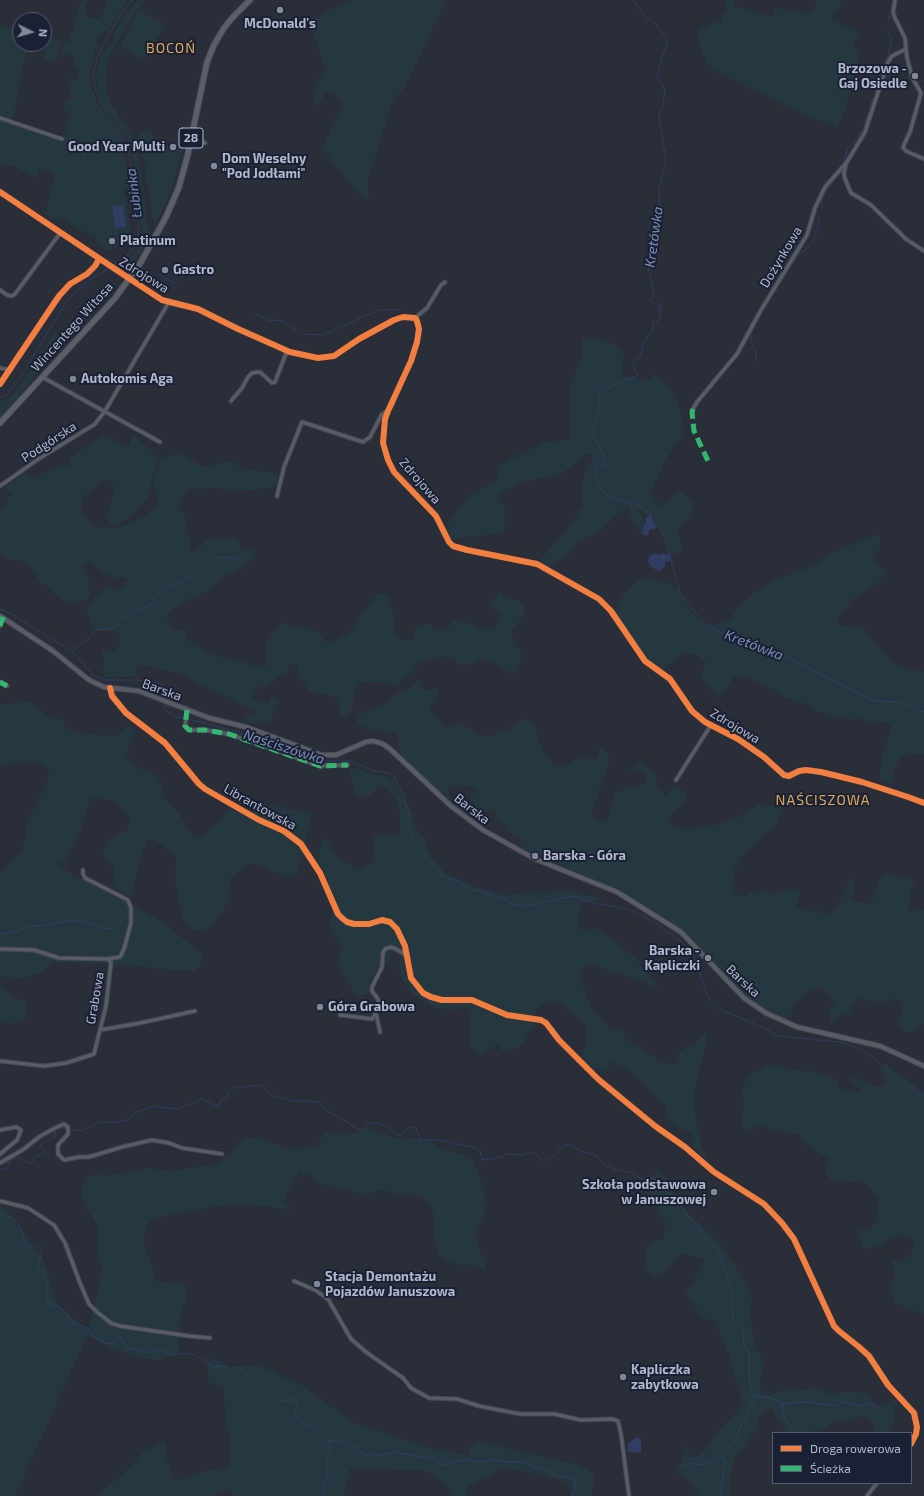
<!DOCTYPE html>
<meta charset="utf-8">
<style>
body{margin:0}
#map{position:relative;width:924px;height:1496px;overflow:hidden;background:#292e39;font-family:"Exo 2",sans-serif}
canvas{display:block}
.legend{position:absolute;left:772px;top:1432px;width:140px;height:52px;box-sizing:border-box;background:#1b2135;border:1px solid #575d71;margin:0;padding:5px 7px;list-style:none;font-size:12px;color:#b2b8cb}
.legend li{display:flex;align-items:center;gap:8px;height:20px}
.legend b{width:20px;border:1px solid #575d71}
.north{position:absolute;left:12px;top:12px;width:40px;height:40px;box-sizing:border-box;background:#1b2135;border:1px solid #575d71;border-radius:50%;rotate:95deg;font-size:11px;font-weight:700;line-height:16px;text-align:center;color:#b2b8cb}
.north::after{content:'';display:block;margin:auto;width:14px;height:18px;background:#828898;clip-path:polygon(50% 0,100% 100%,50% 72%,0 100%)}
</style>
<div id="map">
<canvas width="924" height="1496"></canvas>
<ul class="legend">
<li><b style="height:5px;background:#f27e40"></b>Droga rowerowa</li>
<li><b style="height:5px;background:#33b770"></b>Ścieżka</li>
</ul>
<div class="north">N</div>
</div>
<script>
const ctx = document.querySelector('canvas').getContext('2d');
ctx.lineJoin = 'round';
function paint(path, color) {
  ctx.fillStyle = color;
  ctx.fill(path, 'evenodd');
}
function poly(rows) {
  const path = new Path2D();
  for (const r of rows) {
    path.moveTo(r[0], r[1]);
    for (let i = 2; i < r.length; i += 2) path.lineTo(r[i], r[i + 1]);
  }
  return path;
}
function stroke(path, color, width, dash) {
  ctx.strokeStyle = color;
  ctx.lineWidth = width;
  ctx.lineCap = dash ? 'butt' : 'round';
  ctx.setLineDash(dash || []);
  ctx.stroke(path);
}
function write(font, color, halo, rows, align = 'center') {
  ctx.font = font + ' "Exo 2",sans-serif';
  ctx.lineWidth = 4;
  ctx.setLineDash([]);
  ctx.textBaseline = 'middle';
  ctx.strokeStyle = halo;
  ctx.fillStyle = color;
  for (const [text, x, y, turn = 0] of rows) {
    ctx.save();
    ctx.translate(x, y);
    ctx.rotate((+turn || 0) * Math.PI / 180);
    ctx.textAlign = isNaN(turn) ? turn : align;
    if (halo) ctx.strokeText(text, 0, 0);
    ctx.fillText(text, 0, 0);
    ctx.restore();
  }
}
paint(poly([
 [81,0,88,0,85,10,87,11,86,16,99,19,103,15,107,0,128,0,107,32,103,30,96,42,100,44,95,51,91,69,90,83,98,104,122,137,131,191,124,189,130,228,127,240,123,245,108,251,96,244,96,237,78,229,61,217,58,221,44,213,48,204,50,191,55,175,40,168,35,179,16,167,0,163,0,120,62,141,70,114,65,113,64,102,71,99,71,92,67,79,77,80,79,68,73,67,75,56,61,53,64,42,69,42],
 [138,0,145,0,127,24,107,60,105,70,105,82,107,93,111,104,130,133,135,144,139,161,149,232,150,235,134,265,125,272,120,267,120,265,123,261,129,256,129,258,132,256,138,247,142,235,139,199,143,198,142,190,138,190,132,152,128,139,106,110,101,100,99,95,96,79,99,61,105,48,107,46,110,47,115,38,112,36,124,17],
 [350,0,446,0,404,89,393,99,367,183,369,201,362,197,344,177,322,148,343,103,333,93,326,92,318,107,314,104,312,94,325,67,310,23,331,9],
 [727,0,734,0,733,5,772,17,774,10,781,8,809,13,813,10,818,0,840,0,841,4,831,20,859,32,852,47,860,52,845,110,837,127,805,115,757,92,714,70,707,63,701,50,699,41,698,36,699,27,707,29,715,19,719,22,722,21,722,14,728,9,726,4],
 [139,10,165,25,144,60,120,46],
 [0,25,20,31,20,44,27,44,13,120,0,116],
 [47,37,61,41,56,62,43,60],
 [143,131,150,131,156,145,182,148,184,141,185,141,171,192,156,223,152,216,144,159,138,136],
 [55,332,69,339,30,381,14,403,0,416,0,402,7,399,17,390,36,362],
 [582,338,604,340,616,345,624,351,622,372,624,376,646,381,656,375,671,389,677,400,684,423,683,433,665,461,651,493,658,504,662,507,673,495,681,490,688,499,692,503,692,510,688,518,678,530,682,548,680,553,671,553,655,518,636,508,646,522,641,533,635,524,628,519,630,506,622,510,597,533,578,541,569,554,550,567,538,562,560,538,584,506,580,496,584,476,594,455,587,454,561,474,522,482,508,489,497,496,505,509,504,533,451,539,446,530,452,516,471,495,497,481,499,466,545,442,571,440,570,399,571,384,581,360,583,347],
 [103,435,128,446,134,435,151,450,155,456,157,464,151,481,152,492,137,511,117,525,110,525,107,520,114,488,111,480,104,479,82,498,81,509,86,518,95,527,118,528,130,522,139,519,148,514,156,507,158,498,154,483,159,466,160,459,168,456,179,453,204,467,232,461,241,468,278,474,277,484,271,487,254,490,230,490,215,488,193,489,187,491,181,501,178,509,184,513,185,521,189,536,189,547,192,553,202,546,204,541,215,537,225,540,236,538,240,544,239,549,246,548,254,550,257,555,237,572,225,576,206,592,189,599,169,611,166,617,170,623,170,628,184,630,190,642,198,645,207,653,264,668,267,663,265,646,268,640,282,622,288,626,308,628,317,632,322,636,325,642,337,640,347,634,354,626,377,594,385,593,389,597,388,605,394,614,394,635,404,641,411,640,418,626,430,623,434,630,442,630,449,627,453,621,472,624,477,628,493,629,499,622,502,616,489,602,497,596,498,592,502,593,504,596,509,599,520,601,524,607,524,615,513,629,511,634,522,656,515,672,510,673,496,664,481,659,471,665,459,665,456,660,447,656,433,659,418,663,415,667,417,668,396,685,382,682,363,682,357,687,353,693,354,702,349,714,346,717,341,715,338,701,333,697,324,693,319,694,311,692,307,688,299,675,298,667,289,663,286,673,277,677,267,687,258,687,251,698,269,703,271,697,280,700,271,718,272,723,266,724,249,723,243,721,246,717,257,714,257,711,238,703,230,698,197,684,183,674,141,665,136,668,137,676,108,678,103,677,104,660,101,650,114,651,119,645,121,640,120,633,115,631,101,630,92,628,86,608,98,595,107,587,110,587,116,591,121,591,128,578,110,577,92,563,88,562,84,564,82,568,89,581,88,589,91,594,88,598,78,603,73,599,69,602,63,601,47,586,41,583,26,562,5,558,0,552,0,511,12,494,4,487,27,472,32,478,63,464,70,466,70,458],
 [874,535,880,536,880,547,873,561,886,571,877,584,853,599,839,616,839,626,863,627,884,654,899,666,910,670,924,672,924,754,902,756,894,770,891,785,879,779,883,753,890,734,891,725,884,722,876,724,865,721,862,716,853,720,829,715,817,711,809,705,783,697,772,688,747,678,735,676,719,699,700,676,706,661,693,654,683,653,659,672,636,647,615,610,625,592,639,580,645,579,659,580,678,588,691,613,704,623,714,625,728,622,737,609,753,594,771,581,815,565,829,554],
 [419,679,421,686,427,691,438,688,439,693,430,709,435,717,447,727,459,723,465,725,478,734,486,736,487,739,499,731,507,730,512,727,524,718,538,728,536,731,539,741,547,757,552,763,560,766,568,766,572,760,576,759,595,759,598,754,599,749,602,748,611,759,604,773,606,775,597,794,599,796,591,812,595,818,604,822,608,817,615,794,620,792,623,788,641,786,647,780,645,774,640,771,629,771,640,763,644,764,658,777,653,785,658,787,665,797,672,789,678,787,687,796,685,801,668,817,670,824,673,827,677,826,685,830,716,825,739,817,759,805,780,805,782,811,775,826,753,845,739,859,739,864,733,870,735,878,732,885,734,891,740,896,745,896,749,893,763,892,773,894,788,889,794,889,796,891,800,891,800,894,795,907,809,912,817,910,821,912,821,915,824,912,829,914,836,909,852,876,854,880,854,884,852,901,868,904,872,901,881,875,884,872,890,873,896,876,901,877,903,876,912,880,914,884,910,895,908,908,910,913,914,911,924,909,924,1023,920,1025,914,1032,905,1032,900,1028,899,1020,902,1012,901,1002,895,998,879,1005,877,1001,867,1001,862,997,850,1009,853,1013,852,1016,846,1013,838,1015,836,1021,831,1023,828,1010,835,1003,829,996,828,992,825,993,823,988,810,990,797,1001,794,1004,793,1009,787,1021,775,1015,748,998,687,933,656,913,616,889,521,848,521,839,507,831,508,828,498,821,497,816,493,811,487,812,476,809,471,798,476,789,469,785,460,787,453,785,447,786,449,794,453,800,447,797,420,775,399,752,398,735,394,732,387,734,381,731,369,731,356,722,359,715,366,711,385,704,398,693,412,687],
 [30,702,44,713,53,718,63,720,65,727,76,732,116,737,127,725,135,732,126,755,137,767,156,775,161,782,163,794,166,801,178,812,192,835,199,839,221,820,229,808,238,812,257,812,265,818,270,803,276,806,312,813,297,875,282,876,260,865,249,863,230,878,228,902,216,921,210,927,203,930,193,930,186,925,182,917,175,880,176,856,172,852,154,840,147,839,136,874,131,897,114,887,112,883,114,869,103,855,108,842,116,836,128,830,130,820,117,803,106,799,91,798,81,829,64,863,56,862,73,875,109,890,165,924,202,954,201,963,195,971,172,970,127,965,53,962,41,973,21,978,1,977,0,978,0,873,23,849,27,823,45,787,49,773,48,768,38,763,13,763,0,765,0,704],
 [350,767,387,777,395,782,410,809,417,831,427,841,428,851,432,858,447,875,467,884,506,896,526,892,544,893,571,890,587,896,595,896,600,899,597,901,581,902,578,927,584,931,590,928,599,929,617,942,628,953,634,956,646,972,658,985,653,987,628,976,611,973,594,964,588,964,581,970,579,975,584,990,592,1009,606,1025,612,1029,621,1029,627,1040,644,1049,659,1061,668,1064,676,1063,679,1052,685,1048,694,1045,706,1032,707,1038,695,1089,695,1116,700,1135,700,1145,706,1154,706,1159,692,1147,693,1135,669,1122,665,1106,648,1088,634,1074,611,1061,606,1071,593,1068,582,1056,587,1036,586,1026,573,1013,563,1005,552,1001,543,1005,534,1011,534,1027,528,1034,525,1042,512,1051,502,1051,498,1044,480,1055,469,1045,471,1017,466,1007,456,1009,441,1009,429,1005,410,992,399,973,400,956,393,952,390,959,374,973,369,982,369,992,359,997,353,991,339,966,341,946,330,928,332,911,331,889,318,861,321,845,323,838,328,842,337,857,343,862,348,863,355,869,362,869,373,861,375,842,373,836,400,835,400,814,396,801,388,789,384,787,378,788,368,796,358,798,352,780],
 [238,791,239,795,267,804,265,810,243,804,235,800],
 [0,987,13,997,27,1001,26,1019,12,1024,0,1022],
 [886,1063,894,1071,924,1092,924,1314,912,1310,894,1302,890,1285,895,1276,894,1267,890,1260,902,1261,911,1253,914,1245,911,1239,902,1235,891,1238,880,1245,867,1249,861,1247,861,1240,856,1231,870,1228,878,1220,877,1212,879,1200,867,1184,859,1181,843,1183,831,1180,827,1175,826,1166,830,1160,802,1141,800,1134,780,1132,758,1125,753,1131,745,1132,741,1121,744,1105,742,1092,746,1080,752,1071,754,1073,757,1072,758,1070,767,1064,811,1073,813,1071,834,1078,838,1083,839,1088,856,1092,862,1092,850,1080,853,1077,877,1087,882,1086,887,1082,880,1069],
 [368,1128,383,1134,404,1140,411,1137,428,1140,442,1149,467,1156,473,1160,483,1185,485,1202,484,1216,475,1230,479,1247,484,1259,486,1270,470,1265,457,1265,439,1256,435,1241,435,1223,432,1208,422,1196,402,1195,381,1190,365,1195,316,1183,310,1174,299,1172,294,1182,287,1190,284,1203,293,1210,254,1205,225,1205,171,1214,150,1221,143,1237,146,1251,157,1282,184,1283,187,1298,180,1314,179,1354,158,1360,133,1356,112,1348,87,1336,15,1496,0,1496,0,1202,44,1261,57,1305,88,1330,99,1291,101,1267,98,1255,97,1225,82,1200,83,1186,86,1177,95,1175,108,1175,148,1168,173,1171,216,1164,231,1153,244,1138,258,1138,290,1149,317,1147,324,1133,354,1133],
 [658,1170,667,1180,676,1199,696,1222,709,1233,723,1248,737,1269,746,1286,752,1300,750,1314,754,1343,756,1350,764,1360,763,1371,759,1382,763,1395,767,1395,782,1391,787,1388,793,1390,802,1390,813,1387,830,1394,848,1392,866,1393,873,1402,879,1405,887,1404,893,1400,897,1401,894,1413,895,1419,885,1433,876,1433,873,1422,868,1418,863,1416,845,1422,839,1421,833,1419,827,1428,812,1431,810,1433,785,1433,782,1424,771,1408,763,1413,759,1417,758,1428,733,1459,729,1496,699,1496,691,1482,677,1473,676,1468,680,1463,688,1442,688,1455,696,1458,704,1452,718,1432,735,1415,741,1404,739,1384,735,1378,729,1356,716,1321,702,1318,697,1309,685,1293,691,1286,705,1260,683,1253,673,1261,669,1269,661,1274,655,1276,644,1269,646,1247,658,1240,664,1240,665,1220,662,1219,649,1190,652,1177],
 [209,1357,230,1367,258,1365,303,1386,353,1423,429,1448,470,1455,468,1448,477,1441,534,1455,580,1465,594,1475,592,1496,570,1496,571,1489,571,1483,528,1472,502,1468,490,1476,478,1480,466,1488,468,1496,453,1496,450,1489,429,1471,350,1468,344,1496,232,1496,230,1489,211,1496,98,1496,133,1464,143,1452,164,1441,167,1452,167,1460,174,1482,210,1470,227,1469,230,1455,229,1434,225,1417,224,1387,208,1382]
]), '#253840');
paint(poly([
 [123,205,126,227,115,228,112,206],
 [652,515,652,520,657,528,653,530,651,528,647,536,641,533,646,522,646,518],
 [653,553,659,555,664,553,666,555,671,553,670,560,667,562,665,561,665,566,661,570,658,571,650,566,648,561,650,555,653,555],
 [636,1437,641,1439,641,1453,629,1452,627,1450,628,1444]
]), '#313d63');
stroke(poly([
 [633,0,646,18,654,22,661,31,668,43,662,57,657,77,665,89,663,106,659,114,666,161,659,188,660,213,648,268,654,293,651,301,661,306,659,320,653,322,653,330,643,343,640,357,633,362,634,369,639,375,599,391,599,410,595,421,590,425,595,429,593,436,605,457,604,465,597,464,595,471,599,486,606,495,641,506,652,518,662,532,669,552,680,593,704,623,729,637,779,653,874,701,899,702,924,712],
 [889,21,890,14],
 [887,60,891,44,892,39,888,31],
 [877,87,882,77],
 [839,168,843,165,848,147,851,146,863,129,873,98],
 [823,208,821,202,826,191,840,172],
 [127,257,134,264],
 [114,265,131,253,135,246,139,231,138,218,130,158,123,135,108,116,101,103,96,92,93,75,98,55,119,17,132,0],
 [158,274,176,284],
 [778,286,797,257,813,242,818,228,819,216],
 [256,314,270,321,279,320,283,322,300,333],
 [303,334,323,335,379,310,402,310],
 [756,360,756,353,751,340,751,334,762,312,776,289],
 [0,398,6,396,19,380,68,299,90,280,109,268],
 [0,609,15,616,74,653,94,676,106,680,138,680,157,683,162,685,166,690,166,699],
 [72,651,87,640,96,630,113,629,122,618,142,608,148,607,151,604,162,588,195,576,215,559,224,557,236,559],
 [165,703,165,709,168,712,176,717,184,718],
 [188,719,238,732,321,761,351,761,373,771,385,772,393,775,403,793,406,804,409,814,410,833,413,841,440,873,447,878,458,881,472,890,477,890,483,893,505,899,512,904,523,906,574,896,594,903,628,909,655,922,680,941,693,953,708,997,719,1009,757,1025,779,1036,840,1042,855,1047,863,1050,907,1086,924,1096],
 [0,934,16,932,28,926,49,925,73,920,91,923,105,929,112,928],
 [69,1131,83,1130,100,1122,118,1122,128,1120,133,1116,134,1112,138,1112,152,1106,176,1109,193,1103,198,1103,201,1098,203,1098,210,1103,218,1106,221,1100,228,1097,228,1091,235,1087,245,1087,261,1085,273,1096,294,1101,311,1101,320,1103,326,1110,349,1123,353,1127,361,1130,363,1130,366,1125,369,1123,378,1123,389,1127,396,1135,402,1136,409,1127,416,1128,420,1139,445,1141,476,1148,480,1151,482,1159,485,1160,502,1157,505,1154,523,1155,529,1152,536,1154,543,1161,553,1157,563,1146,572,1145,581,1151,597,1156,603,1164,618,1170,633,1173,641,1179,651,1178,656,1180,663,1189,678,1202,688,1216,696,1222,703,1235,719,1250,732,1292,733,1319,741,1327,744,1334,743,1343,750,1356,749,1365,750,1384,755,1398,734,1441,728,1447,723,1456,726,1462,724,1468,720,1496],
 [0,1169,7,1170,10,1161,14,1158,19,1158,29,1163,32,1162,34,1161,33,1158,45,1152,41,1146,42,1143,54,1138,56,1136,55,1132,56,1129,61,1127,65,1127,66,1129],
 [0,1213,4,1216,12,1217,19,1225,23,1235,24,1243,28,1246,37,1246,42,1249,42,1252,38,1266,48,1285,46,1296,48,1301,52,1305,60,1307,65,1312,72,1322,88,1328,94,1337,104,1343,110,1344,113,1343,116,1338,120,1336,126,1348,141,1350,146,1353,159,1349,172,1355,186,1353,196,1355],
 [199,1357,214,1367,224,1366,232,1371,235,1368,238,1367,280,1401,286,1400,296,1400,297,1407,295,1412,298,1421,319,1428,329,1440,331,1448,326,1463,329,1472,324,1485,323,1496],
 [755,1396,771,1398,782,1403,808,1402,835,1406,844,1402,858,1406,869,1404,880,1408],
 [782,1404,785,1420,793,1429,794,1433],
 [329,1440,341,1442,348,1446,357,1446,361,1452,366,1455,383,1455,394,1452,397,1453,433,1458,442,1465,463,1460,482,1462,494,1460,505,1462,522,1462,538,1468,542,1468,556,1475,573,1479,575,1480,576,1489,571,1496],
 [681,1467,690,1463,702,1465,723,1456]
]), '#313d63', 1);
const minor = poly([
 [895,0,893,12,895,18,905,38,907,58,912,77,921,93,910,132,903,147,906,151,924,159],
 [0,118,62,139],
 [190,140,205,143],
 [846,164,844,173,845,179,851,193,871,205,906,239,924,251],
 [130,279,166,302,198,309,287,351,318,358,334,356,359,339,394,320,403,317,415,318,417,321,419,329,417,342,411,361,388,411,385,419,383,443,388,460,394,472,436,516,449,542,453,546,467,550,537,564,599,599,611,611,645,661,670,679,692,711,705,722,738,739,764,757,784,775,789,776,799,771,806,770,821,772,862,782,908,797,924,803],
 [0,290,7,295,12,296,15,294,61,232],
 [415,318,427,308,441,285,445,282],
 [0,368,10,370,27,344],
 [42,377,160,442],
 [231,401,242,388,248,377,252,373,260,372,272,383,275,382,287,351],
 [693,409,697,402,737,354,761,310,807,235,815,208,825,187,847,162,865,132,888,62,892,56,906,49],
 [0,486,37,460,95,424,105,411,169,302],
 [277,496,284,467,302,422,363,442,370,437,382,414,388,411],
 [0,626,3,617],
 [0,682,7,686],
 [110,688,112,696,126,713,165,743,199,784,205,789,259,820,284,831,301,844,320,873,338,914,342,918,347,922,354,924,369,924,382,920,390,922,397,929,405,946,411,978,423,993,431,997,442,1000,472,1000,507,1015,541,1020,546,1023,559,1040,598,1079,655,1126,685,1147,714,1172,764,1204,782,1223,794,1239,834,1326,839,1331,859,1347,869,1356,888,1385,914,1413,917,1427,916,1434,911,1444],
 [187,710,185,726,189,730,205,730,229,734,320,766,348,765],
 [676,780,711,725],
 [83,870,83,874,85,878,128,900,131,908,131,923,124,949,120,957,108,959],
 [0,949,34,950,59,958,108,959,111,963,106,1006,94,1054,66,1063,44,1066,0,1061],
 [376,1013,380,1032],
 [340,1015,372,1019,380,1006,378,999,372,991,372,987,382,967,383,953,385,949,391,947,396,949,406,955],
 [100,1030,140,1023,195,1011],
 [0,1130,16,1127,21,1130,17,1140,0,1154],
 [0,1163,24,1149,39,1137,55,1128,64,1124,68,1127,68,1134,58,1145,58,1154,64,1160,79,1157,89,1157,122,1147,152,1140,169,1143,182,1148,222,1154],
 [0,1201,28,1208,54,1225,65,1243,80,1283,89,1304,97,1312,111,1323,120,1326,189,1336,210,1338],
 [294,1281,315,1290,328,1299,351,1339,366,1352,403,1378,411,1388,429,1398,457,1399,479,1406,520,1414,554,1414,581,1420,612,1419,618,1421,621,1434,629,1496],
 [867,1496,877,1483]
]);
const tertiary = poly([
 [0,192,130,279],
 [0,616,53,651,89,680,104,687,139,691,209,718,246,727,322,755,336,755,366,742,373,741,383,744,390,749,451,806,483,830,535,859,617,892,681,932,744,998,766,1013,797,1027,880,1046,924,1066]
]);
const primary = poly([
 [0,423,116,297,141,262,166,217,179,187,188,154,207,62,214,45,224,28,232,18,250,0]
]);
stroke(minor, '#454952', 5);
stroke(tertiary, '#454952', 6);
stroke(primary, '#464b56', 7);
stroke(minor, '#595c67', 3);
stroke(tertiary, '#595c67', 4);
stroke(primary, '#5c5e69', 5);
stroke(poly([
 [693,409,692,412,694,431,709,463],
 [0,626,3,617],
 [0,682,7,686],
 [187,710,185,726,189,730,205,730,229,734,320,766,348,765]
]), '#33b770', 5, [10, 5]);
stroke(poly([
 [0,192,121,273,162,300,198,309,238,329,290,352,318,358,334,356,359,339,394,320,403,317,415,318,417,321,419,329,417,342,411,361,388,411,385,419,383,443,388,460,394,472,436,516,449,542,453,546,467,550,537,564,599,599,611,611,645,661,670,679,692,711,705,722,738,739,764,757,784,775,789,776,799,771,806,770,821,772,862,782,908,797,924,803],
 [0,384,59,296,70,284,87,274,95,266,99,259],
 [110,688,112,696,126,713,165,743,199,784,205,789,259,820,284,831,301,844,320,873,338,914,342,918,347,922,354,924,369,924,382,920,390,922,397,929,405,946,411,978,423,993,431,997,442,1000,472,1000,507,1015,541,1020,546,1023,559,1040,598,1079,655,1126,685,1147,714,1172,764,1204,782,1223,794,1239,834,1326,839,1331,859,1347,869,1356,888,1385,914,1413,917,1427,916,1434,911,1444]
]), '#f27e40', 6);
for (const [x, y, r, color] of [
 [280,10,4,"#828898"],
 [915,76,4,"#828898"],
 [173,147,4,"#828898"],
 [214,166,4,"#828898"],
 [112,241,4,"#828898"],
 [165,270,4,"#828898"],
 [73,379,4,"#828898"],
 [535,856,4,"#828898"],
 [708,958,4,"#828898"],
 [320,1007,4,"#828898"],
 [714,1192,4,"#828898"],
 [317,1284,4,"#828898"],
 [623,1377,4,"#828898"]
]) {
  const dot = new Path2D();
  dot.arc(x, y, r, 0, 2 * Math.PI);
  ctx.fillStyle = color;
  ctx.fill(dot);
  stroke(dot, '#1b2135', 1.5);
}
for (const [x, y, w] of [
 [191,138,24]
]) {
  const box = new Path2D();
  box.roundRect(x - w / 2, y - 10, w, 20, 3);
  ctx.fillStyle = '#1b2135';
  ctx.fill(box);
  stroke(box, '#b2b8cb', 1);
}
write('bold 12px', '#b2b8cb', null, [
 ["28",191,138]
]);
write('bold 13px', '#b2b8cb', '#1b2135', [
 ["McDonald's",280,24,"center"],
 ["Brzozowa -",907,69,"right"],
 ["Gaj Osiedle",907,84,"right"],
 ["Good Year Multi",165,147,"right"],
 ["Dom Weselny",222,159],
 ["\"Pod Jodłami\"",222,174],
 ["Platinum",120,241],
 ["Gastro",173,270],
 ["Autokomis Aga",81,379],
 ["Barska - Góra",543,856],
 ["Barska -",700,951,"right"],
 ["Kapliczki",700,966,"right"],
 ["Góra Grabowa",328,1007],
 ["Szkoła podstawowa",706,1185,"right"],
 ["w Januszowej",706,1200,"right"],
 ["Stacja Demontażu",325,1277],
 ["Pojazdów Januszowa",325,1292],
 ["Kapliczka",631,1370],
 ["zabytkowa",631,1385]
], 'left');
write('13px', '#b2b8cb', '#1b2135', [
 ["Dożynkowa",781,257,-59],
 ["Zdrojowa",144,275,32],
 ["Wincentego Witosa",72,327,-48],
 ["Podgórska",49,442,-33],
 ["Zdrojowa",420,481,49],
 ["Barska",162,690,20],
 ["Zdrojowa",735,726,31],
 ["Librantowska",260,807,29],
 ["Barska",472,809,38],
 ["Barska",743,981,43],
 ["Grabowa",95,998,-80]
]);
ctx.letterSpacing = '1px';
write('14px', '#dfa858', '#1b2135', [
 ["BOCOŃ",171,48],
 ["NAŚCISZOWA",823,800]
]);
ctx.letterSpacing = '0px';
write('italic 14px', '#7e8eb9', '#1b2135', [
 ["Łubinka",134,193,-97],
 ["Kretówka",654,237,-82],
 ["Kretówka",754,645,21],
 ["Naściszówka",284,747,18]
]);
</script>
